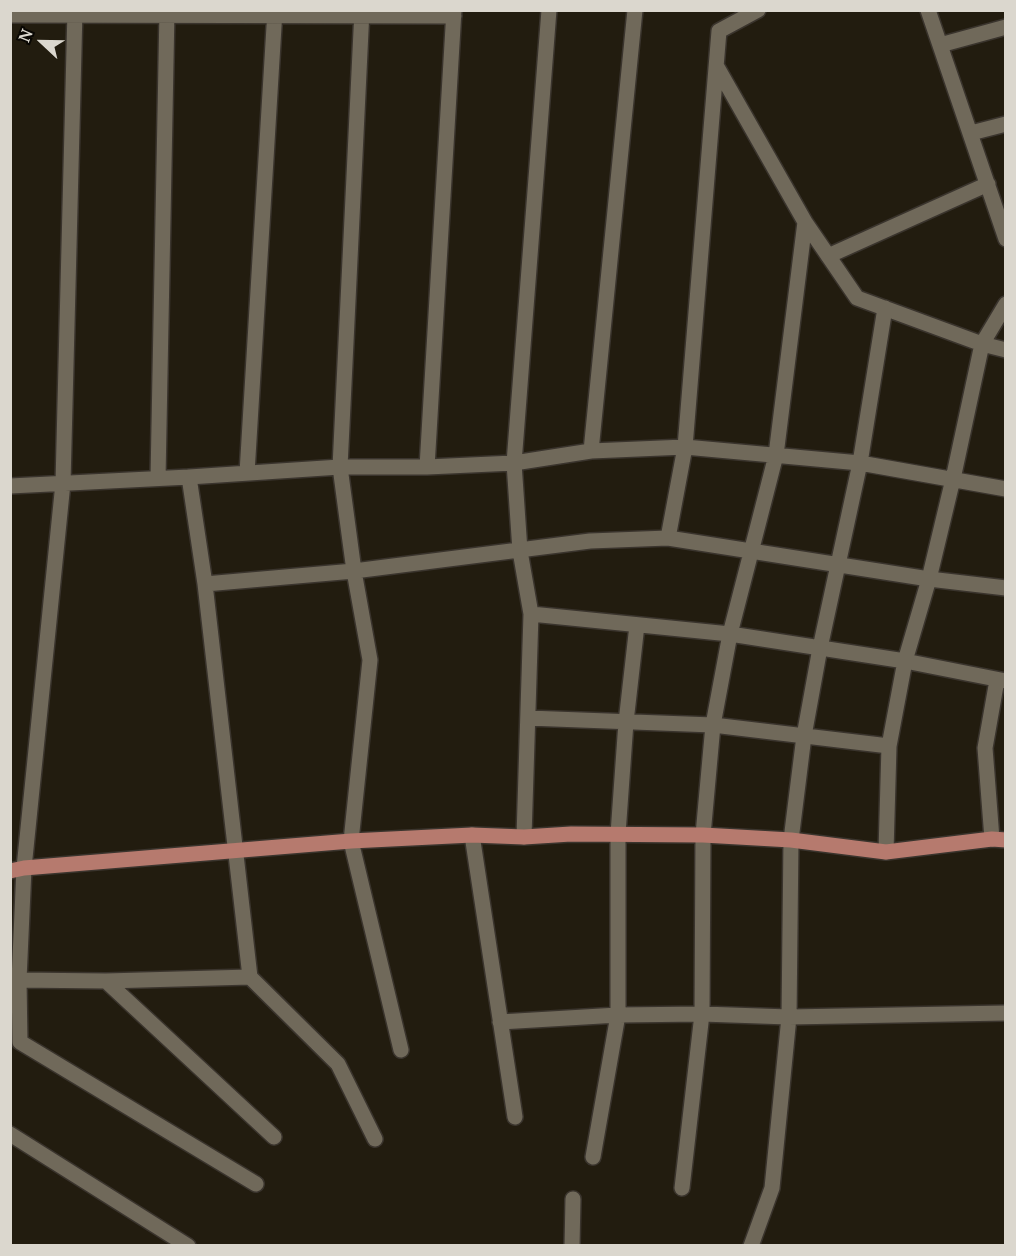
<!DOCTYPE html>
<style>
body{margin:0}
#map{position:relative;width:1016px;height:1256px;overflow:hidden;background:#221c0f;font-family:"PT Serif",serif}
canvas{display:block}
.frame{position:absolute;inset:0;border:12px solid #dbd7ce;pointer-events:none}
.north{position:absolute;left:12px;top:12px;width:60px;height:60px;-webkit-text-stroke:4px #090703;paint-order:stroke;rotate:292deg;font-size:16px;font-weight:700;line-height:24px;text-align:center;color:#dbd7ce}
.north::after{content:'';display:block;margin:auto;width:21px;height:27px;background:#dbd7ce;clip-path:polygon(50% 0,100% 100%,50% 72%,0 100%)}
</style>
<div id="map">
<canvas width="1016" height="1256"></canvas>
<div class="frame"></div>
<div class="north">N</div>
</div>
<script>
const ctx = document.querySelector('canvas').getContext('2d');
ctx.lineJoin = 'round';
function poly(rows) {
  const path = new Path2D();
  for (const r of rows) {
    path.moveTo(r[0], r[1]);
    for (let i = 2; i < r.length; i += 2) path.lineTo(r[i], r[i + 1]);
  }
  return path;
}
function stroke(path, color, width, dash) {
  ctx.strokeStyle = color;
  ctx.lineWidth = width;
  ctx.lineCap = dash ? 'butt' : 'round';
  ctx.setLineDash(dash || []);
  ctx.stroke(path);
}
const minor = poly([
 [75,10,63,483,24,868,19,980,20,1042,256,1184],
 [362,10,340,467,354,571,370,660,351,841,401,1050],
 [928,10,1006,239],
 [10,15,454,16],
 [940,45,1006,27],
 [717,67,805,222,857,298,982,344,1006,350],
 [971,133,1006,124],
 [828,256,988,184],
 [591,451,635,10],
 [427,467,454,10],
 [247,473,275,10],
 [189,477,205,584,250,977,338,1064,375,1139],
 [158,478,167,10],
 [10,486,189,477,340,467,427,467,514,463,591,451,685,447,860,463,1006,489],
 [668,538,685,447,719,31,758,10],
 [205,584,354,571,590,541,668,538,929,579,1006,588],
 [531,614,730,634,905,661,1006,681],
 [528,718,713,725,889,746],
 [472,835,515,1117],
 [524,837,531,614,520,551,514,463,549,10],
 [992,839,985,748,997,680],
 [886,852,889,746,905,661,929,579,953,479,982,344,1006,304],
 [19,980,106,981,250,977],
 [106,981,274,1137],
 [500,1022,618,1015,702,1014,789,1017,1006,1013],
 [10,1134,188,1246],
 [593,1157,618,1015,618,834,626,722,637,625],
 [682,1188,702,1014,703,835,713,725,730,634,776,455,805,222],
 [572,1246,573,1199],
 [751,1246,772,1188,789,1017,791,840,804,736,820,648,860,463,885,308]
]);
const major = poly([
 [10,871,24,868,351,841,472,835,524,837,571,834,703,835,791,840,886,852,992,839,1006,840]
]);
stroke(minor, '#3a342d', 18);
stroke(major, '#3a342d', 18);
stroke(minor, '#70695a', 15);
stroke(major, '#b67a6e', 15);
</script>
